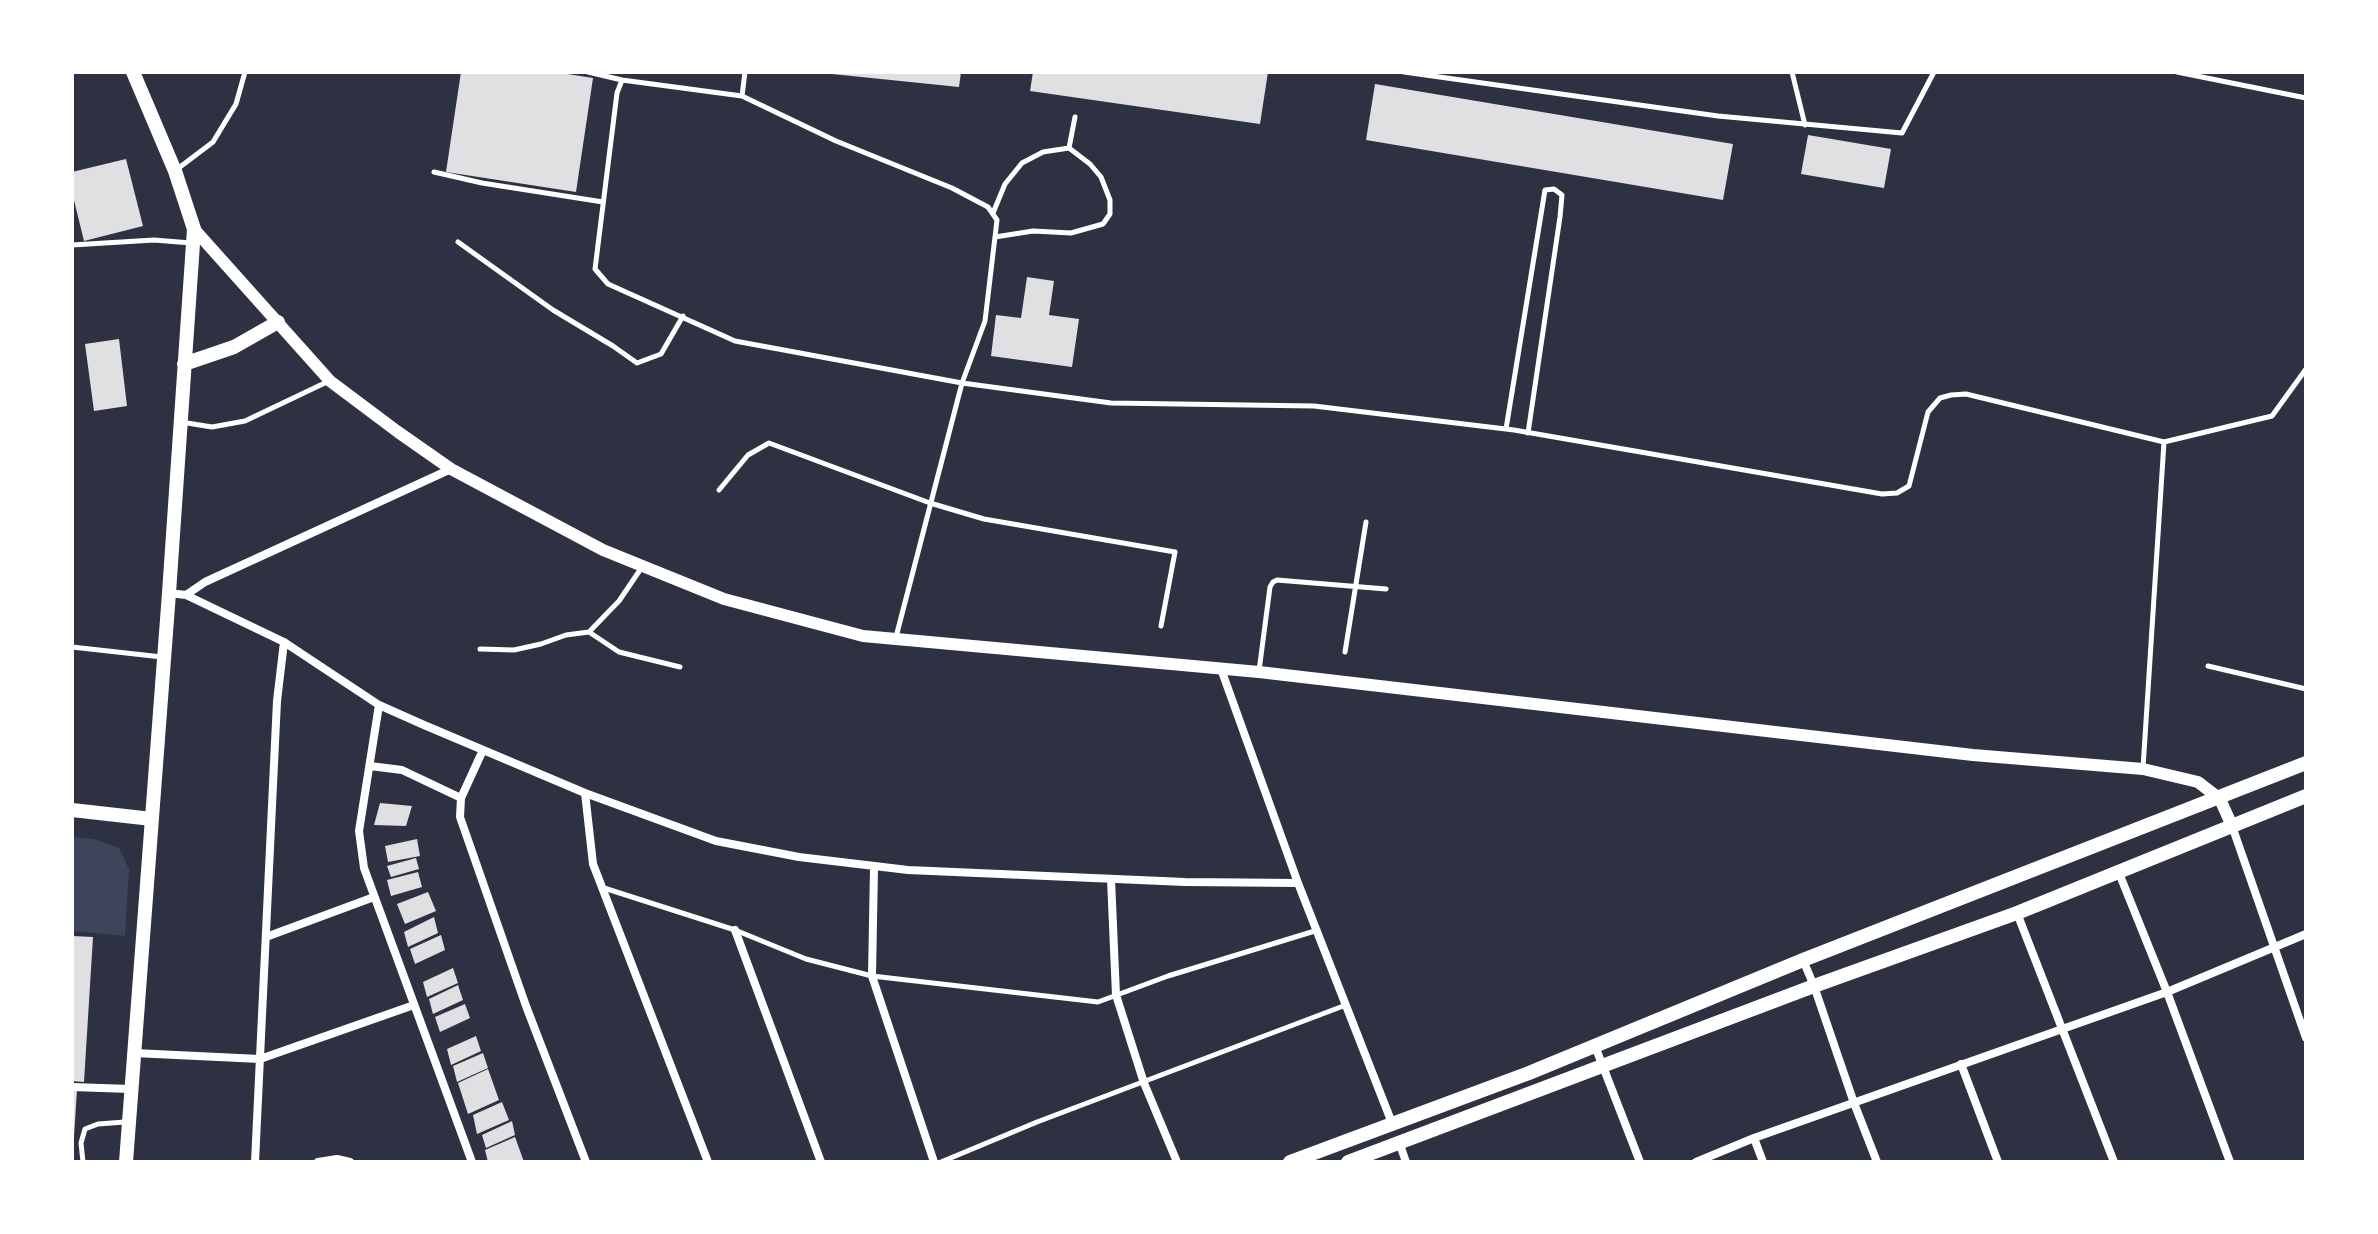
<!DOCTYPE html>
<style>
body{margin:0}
#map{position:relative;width:2378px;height:1234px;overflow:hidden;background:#2d3142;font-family:"Exo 2",sans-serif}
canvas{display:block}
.frame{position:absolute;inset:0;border:74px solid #fff;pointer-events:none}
</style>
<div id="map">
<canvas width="2378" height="1234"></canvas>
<div class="frame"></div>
</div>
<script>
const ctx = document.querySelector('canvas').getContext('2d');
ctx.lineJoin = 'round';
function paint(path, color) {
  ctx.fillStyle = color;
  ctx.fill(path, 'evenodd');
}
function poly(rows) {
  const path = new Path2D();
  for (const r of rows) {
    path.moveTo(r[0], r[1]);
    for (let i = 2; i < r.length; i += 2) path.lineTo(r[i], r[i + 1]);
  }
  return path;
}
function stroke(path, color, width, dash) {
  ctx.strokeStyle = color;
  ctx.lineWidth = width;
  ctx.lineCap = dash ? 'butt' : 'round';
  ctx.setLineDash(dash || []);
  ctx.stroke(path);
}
paint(poly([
 [72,837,94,839,119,848,129,869,125,936,72,931]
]), '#3c4559');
paint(poly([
 [461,72,555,72,593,78,576,192,446,172],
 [832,72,961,72,959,87,832,74],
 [1033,72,1268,72,1260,124,1030,91],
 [1375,84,1733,144,1723,200,1366,140],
 [1808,135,1891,149,1884,188,1801,174],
 [126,159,143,226,84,241,72,192,72,172],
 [1027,277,1054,281,1049,315,1079,319,1072,367,991,356,996,315,1021,318],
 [119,339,127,406,94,411,85,344],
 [380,803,412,806,406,826,374,825],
 [417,839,420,856,388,862,385,846],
 [416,858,419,869,391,877,387,866],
 [418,872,422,887,391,896,387,880],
 [428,892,436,911,405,924,397,904],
 [434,917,438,933,408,947,404,932],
 [441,935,445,950,415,964,410,949],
 [72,936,93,937,84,1082,72,1081],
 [453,968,458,983,427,997,423,982],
 [458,985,463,1000,433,1014,429,999],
 [465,1004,470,1018,440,1032,435,1017],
 [476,1036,481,1051,451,1065,447,1049],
 [483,1053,488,1068,457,1082,453,1066],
 [488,1069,499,1100,468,1114,458,1083],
 [72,1090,77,1090,74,1136,72,1136],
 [502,1102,509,1120,477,1134,473,1115],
 [512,1121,515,1135,486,1148,482,1135],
 [515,1137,524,1162,488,1162,485,1150]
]), '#e0e0e3');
stroke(poly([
 [588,72,622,80],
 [745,72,742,96,622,80,617,93,595,269,608,284,735,341,962,383,1111,403,1314,406,1514,430,1882,494,1897,493,1909,486,1928,412,1940,398,1951,395,1966,394,2164,442,2143,768],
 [1404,72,1718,116,1902,133,1934,72],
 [1792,72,1805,125],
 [2177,72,2306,98],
 [742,96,836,141,952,188,988,207,997,220,985,321,962,383,896,637],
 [1069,148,1075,117],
 [176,170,213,142,236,104,245,72],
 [434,172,482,183,603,202],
 [993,213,1005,184,1022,163,1043,152,1069,148,1090,164,1101,177,1110,200,1110,214,1103,224,1071,233,1033,231,995,237],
 [458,242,553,310,613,346,637,363,661,354,683,316],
 [72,245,154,240,191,243],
 [181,422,212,427,245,421,329,381],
 [1506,429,1545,190,1554,189,1562,195,1560,217,1528,433],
 [2164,442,2272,416,2306,369],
 [719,490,748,455,769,443,930,503,984,519,1175,552,1161,626],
 [589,632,619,652,680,667],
 [72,647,162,657],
 [480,649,514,650,541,644,566,635,589,632,619,601,642,567],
 [1345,652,1366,522],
 [2208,666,2306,689],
 [1259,671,1270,587,1273,582,1277,580,1386,589],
 [604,888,735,930,806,959,872,976,1098,1002,1168,976,1318,930],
 [83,1162,81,1143,85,1129,98,1124,125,1122],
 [941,1162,1037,1122,1346,1005]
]), '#fff', 5);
stroke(poly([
 [169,593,186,595,284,642,379,705,424,725,585,793,716,841,799,857,908,870,1185,882,1298,883],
 [186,595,205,582,451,469],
 [1221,669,1298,883,1392,1123],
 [379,705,359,831,364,868,472,1162],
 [483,750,461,798,460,817,526,1006,586,1162],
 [370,766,402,770,461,798],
 [585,793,593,864,708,1162],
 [2232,826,2306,1038],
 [874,868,872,976,934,1162],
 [2119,873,2167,992,2230,1162],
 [1111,879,1116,995,1144,1083,1177,1162],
 [2017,913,2114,1162],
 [735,930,821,1162],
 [266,937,374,897],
 [1803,960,1814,986,1854,1103,1877,1162],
 [1595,1046,1640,1162],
 [134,1053,260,1059,414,1005],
 [1961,1064,1998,1162],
 [72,1087,131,1089],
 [1754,1138,1763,1162],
 [1399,1142,1406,1162],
 [255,1162,277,701,284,642],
 [318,1162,337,1159,350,1162],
 [1696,1162,1754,1138,2167,992,2306,934]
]), '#fff', 8);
stroke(poly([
 [194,229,330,381,398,432,451,469,603,550,724,599,863,636,1259,672,1973,755,2143,769,2198,782,2220,799,2232,826]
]), '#fff', 12);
stroke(poly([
 [184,364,234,347,278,322],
 [72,810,152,819],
 [126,1162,169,593,194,229,175,171,133,72]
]), '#fff', 14);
stroke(poly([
 [1290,1162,1529,1073,1803,960,2306,763],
 [1348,1162,1814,986,2017,913,2306,796]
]), '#fff', 14);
</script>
